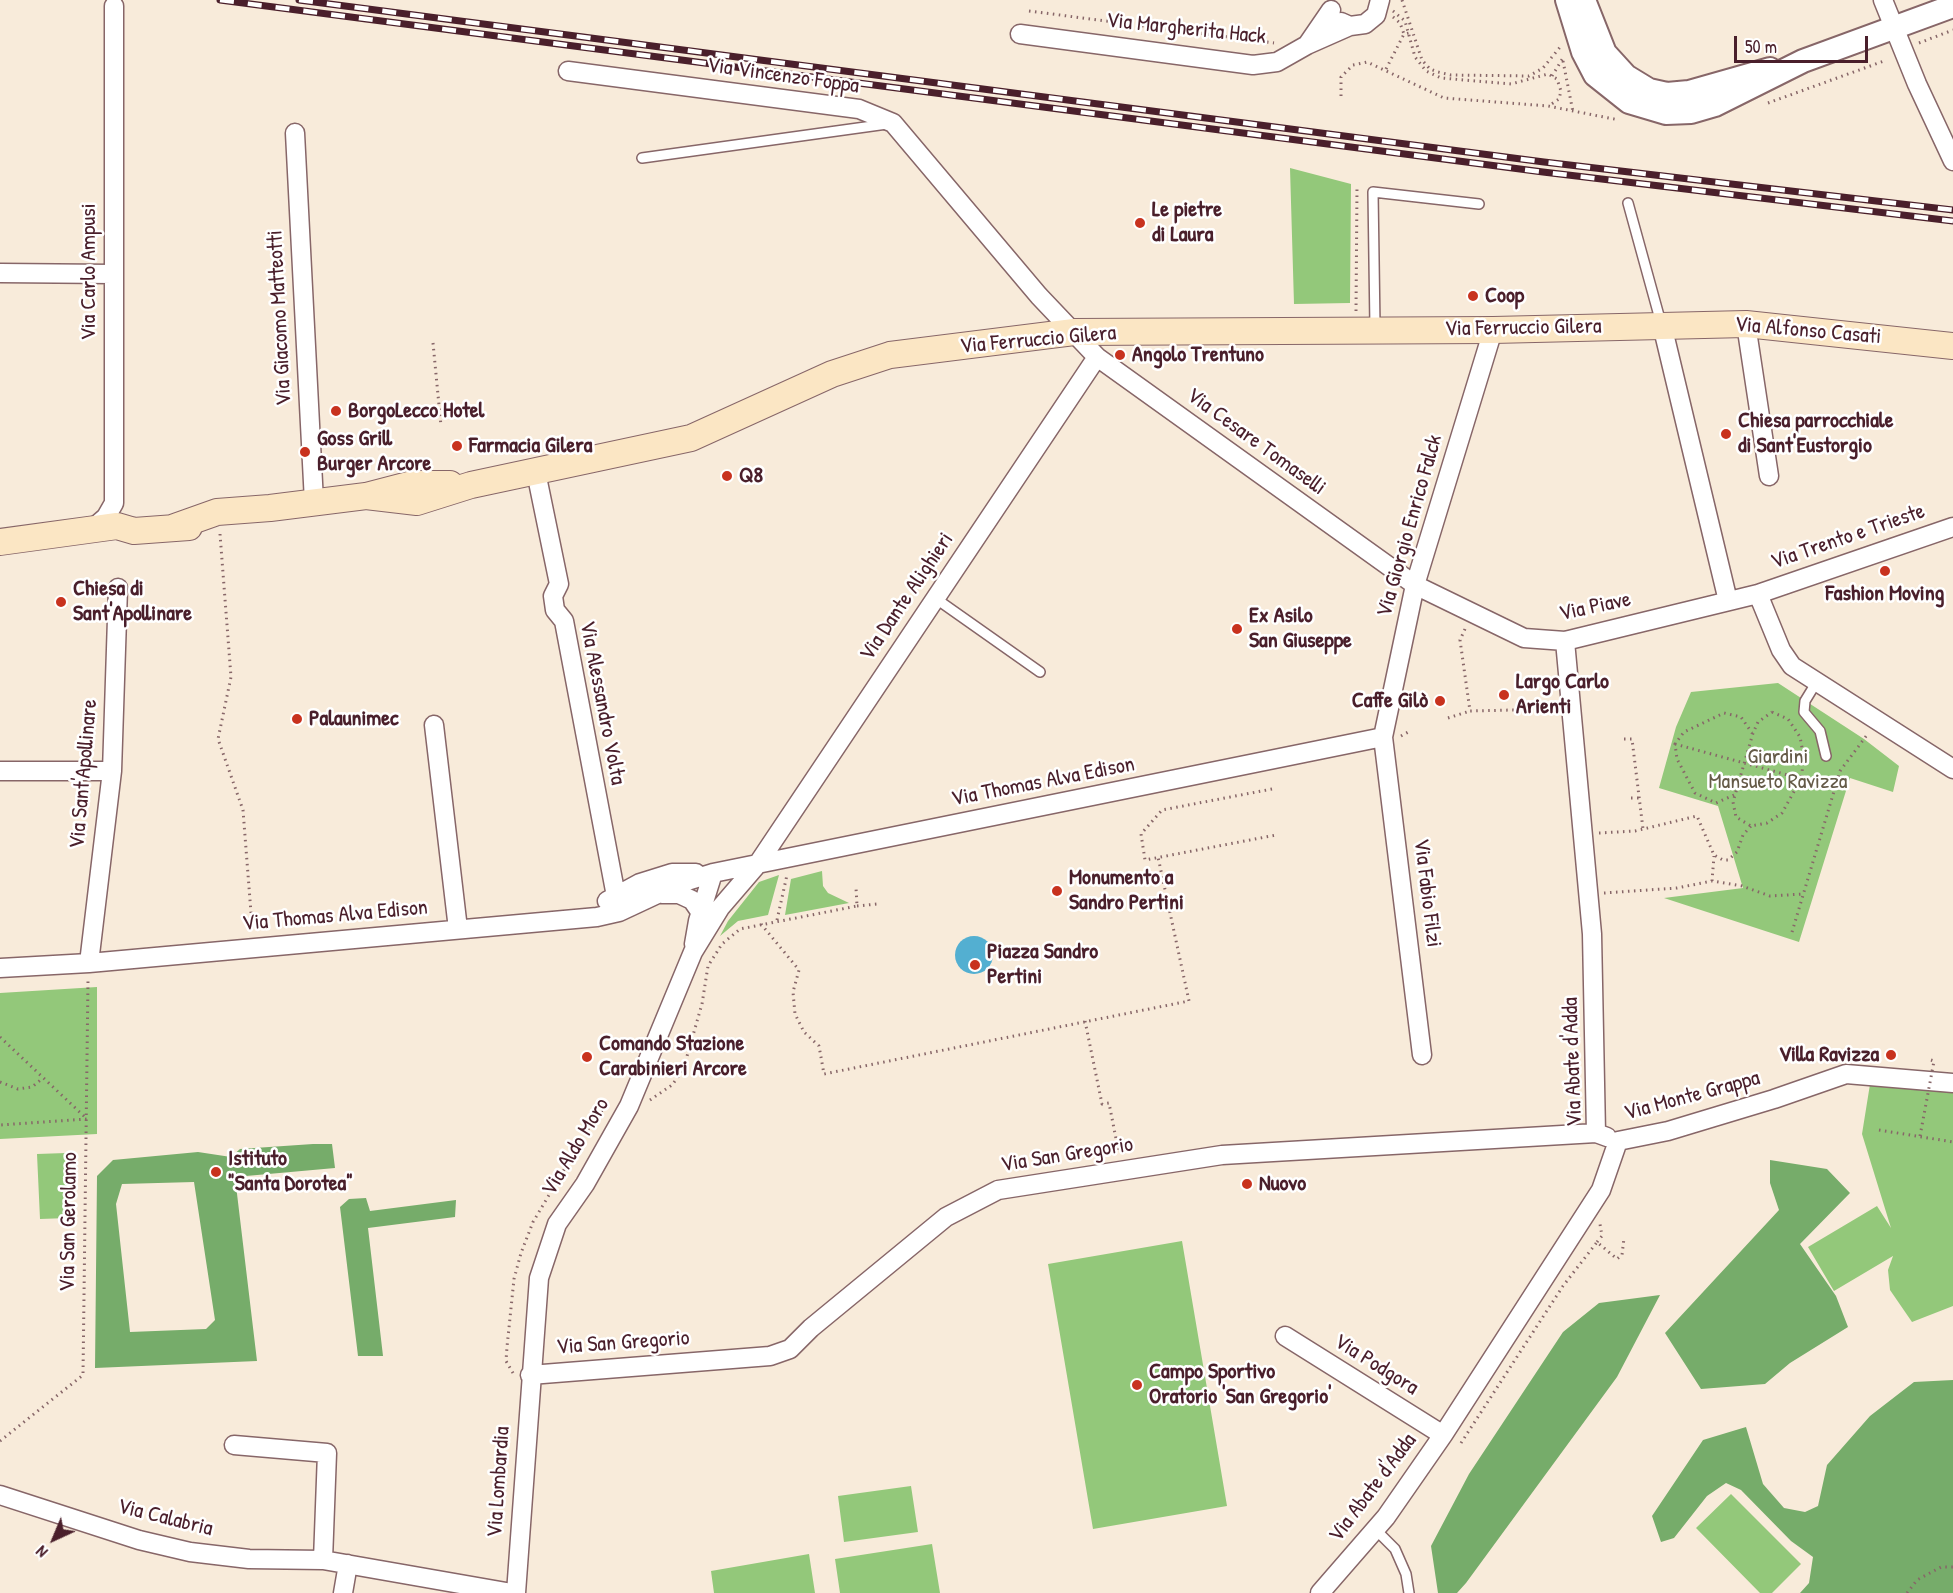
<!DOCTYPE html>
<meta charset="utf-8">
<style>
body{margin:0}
#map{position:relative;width:1953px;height:1593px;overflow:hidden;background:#f8ebda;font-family:"Patrick Hand",sans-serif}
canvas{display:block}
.north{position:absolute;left:24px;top:1509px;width:60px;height:60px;-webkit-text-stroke:4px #fff;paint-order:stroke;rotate:224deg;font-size:16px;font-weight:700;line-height:24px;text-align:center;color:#4a1f2b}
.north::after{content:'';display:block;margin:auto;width:21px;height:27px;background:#4a1f2b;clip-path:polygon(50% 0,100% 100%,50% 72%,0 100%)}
.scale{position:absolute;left:1734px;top:36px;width:134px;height:27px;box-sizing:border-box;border:3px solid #4a1f2b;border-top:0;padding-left:8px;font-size:18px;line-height:21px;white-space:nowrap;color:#4a1f2b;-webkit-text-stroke:4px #fff;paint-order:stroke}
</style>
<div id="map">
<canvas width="1953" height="1593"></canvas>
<div class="north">N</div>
<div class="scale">50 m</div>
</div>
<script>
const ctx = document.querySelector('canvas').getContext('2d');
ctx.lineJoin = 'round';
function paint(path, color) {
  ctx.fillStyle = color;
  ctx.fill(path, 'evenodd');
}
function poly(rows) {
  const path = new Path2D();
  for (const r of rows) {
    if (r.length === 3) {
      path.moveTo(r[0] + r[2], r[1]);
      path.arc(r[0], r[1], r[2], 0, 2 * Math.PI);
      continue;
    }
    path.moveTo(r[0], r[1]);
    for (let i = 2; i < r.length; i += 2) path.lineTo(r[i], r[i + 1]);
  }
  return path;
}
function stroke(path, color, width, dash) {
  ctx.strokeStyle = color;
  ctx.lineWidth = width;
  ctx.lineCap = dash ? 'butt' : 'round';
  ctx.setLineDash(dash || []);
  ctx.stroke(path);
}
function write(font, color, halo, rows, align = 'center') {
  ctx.font = font + ' "Patrick Hand",sans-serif';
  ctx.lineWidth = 5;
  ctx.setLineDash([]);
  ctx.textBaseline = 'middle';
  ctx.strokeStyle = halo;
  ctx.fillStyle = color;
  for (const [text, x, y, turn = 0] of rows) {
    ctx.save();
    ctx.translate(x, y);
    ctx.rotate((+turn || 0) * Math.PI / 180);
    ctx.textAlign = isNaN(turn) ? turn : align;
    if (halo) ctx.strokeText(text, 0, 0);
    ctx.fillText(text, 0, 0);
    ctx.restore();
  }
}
paint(poly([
 [1290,168,1351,184,1350,303,1294,304],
 [1778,683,1864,739,1899,766,1893,792,1850,778,1799,942,1664,898,1743,888,1718,806,1659,788,1676,727,1691,692],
 [822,871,823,886,828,893,849,903,785,915,791,879],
 [779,875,768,915,738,921,720,936,728,921,759,882],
 [97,987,97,1134,0,1139,0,993],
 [1871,1078,1953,1092,1953,1306,1912,1322,1890,1290,1888,1270,1893,1256,1834,1291,1808,1247,1877,1206,1891,1228,1862,1134],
 [66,1153,68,1218,40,1219,37,1154],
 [1182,1241,1227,1506,1093,1529,1048,1264],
 [911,1486,918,1532,844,1542,838,1496],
 [1731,1494,1801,1564,1772,1593,1760,1593,1696,1528],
 [932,1544,940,1593,840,1593,835,1559],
 [809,1554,815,1593,714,1593,711,1571]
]), '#93c87a');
paint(poly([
 [313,1144,332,1144,335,1168,235,1177,257,1361,95,1368,97,1176,113,1160,198,1152,231,1157,240,1149],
 [194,1182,215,1320,206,1329,130,1332,116,1204,122,1184],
 [1770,1160,1827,1169,1850,1193,1800,1244,1836,1296,1848,1327,1790,1363,1765,1384,1701,1389,1665,1333,1779,1210,1770,1183],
 [366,1198,370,1211,456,1200,455,1217,368,1228,383,1356,358,1356,340,1207,349,1199],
 [1660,1295,1617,1377,1466,1583,1457,1593,1438,1593,1431,1546,1469,1474,1563,1332,1599,1303],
 [1953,1380,1953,1593,1800,1593,1809,1583,1813,1557,1791,1541,1741,1490,1726,1483,1707,1496,1674,1538,1661,1542,1652,1516,1703,1440,1746,1427,1763,1484,1784,1508,1805,1512,1818,1506,1827,1465,1870,1416,1914,1382]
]), '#76ac6a');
paint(poly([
 [974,955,19]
]), '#53afd1');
const service = poly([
 [642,158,887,124],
 [1628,203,1661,323],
 [1375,327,1373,192,1479,204],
 [935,598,1040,672],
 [1816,683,1805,701,1804,712,1820,731,1826,756],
 [1375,1529,1395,1549,1406,1574,1409,1593]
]);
const minor = poly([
 [1883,0,1917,84,1953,161],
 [1331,10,1307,45,1350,26],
 [1341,22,1350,26,1365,24,1376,15,1380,0],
 [1020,34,1253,65,1277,62,1307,45],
 [568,71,859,109,893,123,1039,296,1097,357,1415,585,1524,638,1565,641,1758,594,1953,527],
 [295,133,314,502],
 [0,273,113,274],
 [1746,324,1769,476],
 [1662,325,1728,601],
 [536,472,559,584,553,596,555,610,564,621,619,912],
 [91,530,106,517,114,503,114,6],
 [1758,594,1781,650,1792,666,1953,769],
 [1565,641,1592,934,1596,1133,1607,1137],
 [434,725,458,929],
 [0,771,112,771],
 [662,894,679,894,692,900,701,913],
 [607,901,640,883,672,873,696,873],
 [694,944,698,921,713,873],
 [89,963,112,771,118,588],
 [0,968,89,963,597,917,619,912,681,883,713,873,1383,737],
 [1422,1055,1383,737,1415,585,1493,330],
 [1618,1141,1668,1131,1774,1099,1846,1074,1953,1083],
 [1285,1336,1443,1435],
 [530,1375,770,1356,790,1349,811,1328,946,1217,998,1190,1222,1155,1596,1133],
 [234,1445,327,1453,323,1560],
 [0,1495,139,1540,190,1552,249,1559,323,1560,512,1593],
 [343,1593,348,1564],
 [516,1593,539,1278,557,1224,585,1184,629,1106,693,952,720,908,757,865,1097,357],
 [1320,1593,1386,1517,1443,1435,1601,1190,1618,1141]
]);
const tertiary = poly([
 [1567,0,1583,52,1595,75,1629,102,1666,113,1691,112,1715,105,1803,61,1953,6],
 [1584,0,1605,53,1626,76,1649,90,1667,94,1689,92,1770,69]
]);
const secondary = poly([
 [366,496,417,502,471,485,691,438,832,374,890,355,1074,332,1493,330,1746,324,1953,346],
 [172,528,217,512,270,508,366,496,412,484,450,484],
 [0,542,117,526,134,531,189,527]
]);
stroke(service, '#876668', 12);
stroke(minor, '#876668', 21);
stroke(tertiary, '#876668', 26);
stroke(secondary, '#876668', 28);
stroke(poly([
 [1402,0,1422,60,1430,69,1438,72,1451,75,1529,76,1543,68,1561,46],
 [1029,11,1274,43],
 [1393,11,1405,21,1415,57,1426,71,1441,78,1511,84,1548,74,1557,79,1561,91,1559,99,1550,105],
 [1393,17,1400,23,1404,34,1409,33],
 [1919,43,1953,30],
 [1563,61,1573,112],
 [1386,69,1404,34],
 [1552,76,1563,58],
 [1341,96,1341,77,1353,65,1367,62,1444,98,1548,106,1619,120],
 [1768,103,1884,61],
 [1356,311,1357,187],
 [433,343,441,426],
 [220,534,231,677,218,739,243,810,251,913],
 [1465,629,1460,640,1470,711,1553,709],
 [1772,712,1788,719,1800,737,1804,758,1801,779,1782,813,1767,823,1751,826,1736,817,1733,802,1753,733,1758,722,1772,712],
 [1448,718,1470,711],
 [1401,736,1410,731],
 [1624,739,1632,739,1643,829],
 [1675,744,1835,788],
 [1272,789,1162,810,1141,834,1145,860,1276,835],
 [1734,795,1716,803,1695,793,1677,759,1675,744,1684,732,1724,713,1741,717,1752,733],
 [1631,798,1639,798],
 [1599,833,1635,831,1697,816,1714,855,1723,860,1728,860,1737,852,1743,835,1751,826],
 [1712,881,1714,856],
 [1604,893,1677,888,1712,881,1742,886,1770,896,1803,894],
 [857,906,877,904,877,906],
 [777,920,787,875],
 [761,924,799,970,793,992,795,1014,804,1032,819,1046,824,1074,1189,1001,1158,857],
 [1792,932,1840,771,1867,735],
 [1085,1021,1102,1104,1109,1103,1119,1154],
 [0,1037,87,1119,0,1125],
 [0,1082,18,1089,32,1087,43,1078],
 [650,1100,672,1085,683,1070,702,1004,708,966,722,944,740,929,857,906,856,888],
 [1879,1130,1953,1142],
 [1597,1242,1602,1236,1600,1224],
 [513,1373,506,1361,507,1347,514,1279,521,1253,533,1222,599,1111,606,1110],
 [0,1441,83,1375,88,980],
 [1461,1443,1563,1286,1597,1242,1617,1259,1622,1255,1624,1238],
 [1907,1593,1917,1580,1941,1567,1953,1567]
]), '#876668', 3, [1.5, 4.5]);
stroke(service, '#fff', 9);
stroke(minor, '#fff', 18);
stroke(tertiary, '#fff', 22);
stroke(secondary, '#fbe6c4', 26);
const rail = poly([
 [220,0,1543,172,1953,221],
 [299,0,1544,162,1953,210]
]);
stroke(rail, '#4a1f2b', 7);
stroke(rail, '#fff', 4.5, [14]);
stroke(poly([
 [1920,1136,1934,1061,1931,1060]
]), '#876668', 3, [1.5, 4.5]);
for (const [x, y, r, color] of [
 [1140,223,6,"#c8321e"],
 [1473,296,6,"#c8321e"],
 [1120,355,6,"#c8321e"],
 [336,411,6,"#c8321e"],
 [1726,434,6,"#c8321e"],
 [457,446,6,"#c8321e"],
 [305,452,6,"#c8321e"],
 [727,476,6,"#c8321e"],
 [1885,571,6,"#c8321e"],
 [61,602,6,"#c8321e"],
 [1237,629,6,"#c8321e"],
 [1504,695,6,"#c8321e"],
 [1440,701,6,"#c8321e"],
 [297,719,6,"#c8321e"],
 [1057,891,6,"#c8321e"],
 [975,965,6,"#c8321e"],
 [1891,1055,6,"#c8321e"],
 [587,1057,6,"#c8321e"],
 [216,1172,6,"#c8321e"],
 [1247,1184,6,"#c8321e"],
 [1137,1385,6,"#c8321e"]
]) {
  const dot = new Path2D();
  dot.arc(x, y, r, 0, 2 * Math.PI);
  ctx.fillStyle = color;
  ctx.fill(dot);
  stroke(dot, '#fff', 2);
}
write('22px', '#4a1f2b', '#fff', [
 ["Via Margherita Hack",1186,29,6],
 ["Via Vincenzo Foppa",783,76,8],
 ["Via Carlo Ampusi",89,272,-90],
 ["Via Giacomo Matteotti",280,318,-93],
 ["Via Ferruccio Gilera",1523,328,-1],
 ["Via Alfonso Casati",1808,331,5],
 ["Via Ferruccio Gilera",1038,340,-5],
 ["Via Cesare Tomaselli",1256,442,36],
 ["Via Giorgio Enrico Falck",1410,526,-74],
 ["Via Trento e Trieste",1848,537,-19],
 ["Via Dante Alighieri",907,597,-56],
 ["Via Piave",1595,607,-12],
 ["Via Alessandro Volta",602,703,79],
 ["Via Sant'Apollinare",84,774,-85],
 ["Via Thomas Alva Edison",1043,782,-11],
 ["Via Fabio Filzi",1427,893,83],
 ["Via Thomas Alva Edison",335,916,-5],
 ["Via Abate d'Adda",1573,1062,-92],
 ["Via Monte Grappa",1692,1096,-15],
 ["Via Aldo Moro",576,1147,-59],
 ["Via San Gregorio",1067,1155,-9],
 ["Via San Gerolamo",69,1222,-89],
 ["Via San Gregorio",623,1343,-4],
 ["Via Podgora",1376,1365,32],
 ["Via Lombardia",499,1482,-86],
 ["Via Abate d'Adda",1373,1488,-53],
 ["Via Calabria",165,1518,14]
]);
write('bold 22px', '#4a1f2b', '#fff', [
 ["Le pietre",1152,210],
 ["di Laura",1152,235],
 ["Coop",1485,296],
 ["Angolo Trentuno",1132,355],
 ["BorgoLecco Hotel",348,411],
 ["Chiesa parrocchiale",1738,421],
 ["di Sant'Eustorgio",1738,446],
 ["Goss Grill",317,439],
 ["Burger Arcore",317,464],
 ["Farmacia Gilera",469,446],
 ["Q8",739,476],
 ["Chiesa di",73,589],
 ["Sant'Apollinare",73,614],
 ["Fashion Moving",1885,594,"center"],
 ["Ex Asilo",1249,616],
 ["San Giuseppe",1249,641],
 ["Largo Carlo",1516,682],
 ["Arienti",1516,707],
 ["Caffe Gilò",1428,701,"right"],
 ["Palaunimec",309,719],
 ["Monumento a",1069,878],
 ["Sandro Pertini",1069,903],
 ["Piazza Sandro",987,952],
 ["Pertini",987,977],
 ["Comando Stazione",599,1044],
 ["Carabinieri Arcore",599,1069],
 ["Villa Ravizza",1879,1055,"right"],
 ["Istituto",228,1159],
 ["\"Santa Dorotea\"",228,1184],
 ["Nuovo",1259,1184],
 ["Campo Sportivo",1149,1372],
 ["Oratorio 'San Gregorio'",1149,1397]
], 'left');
write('22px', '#645a47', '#fff', [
 ["Giardini",1778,757],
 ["Mansueto Ravizza",1778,782]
]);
</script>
